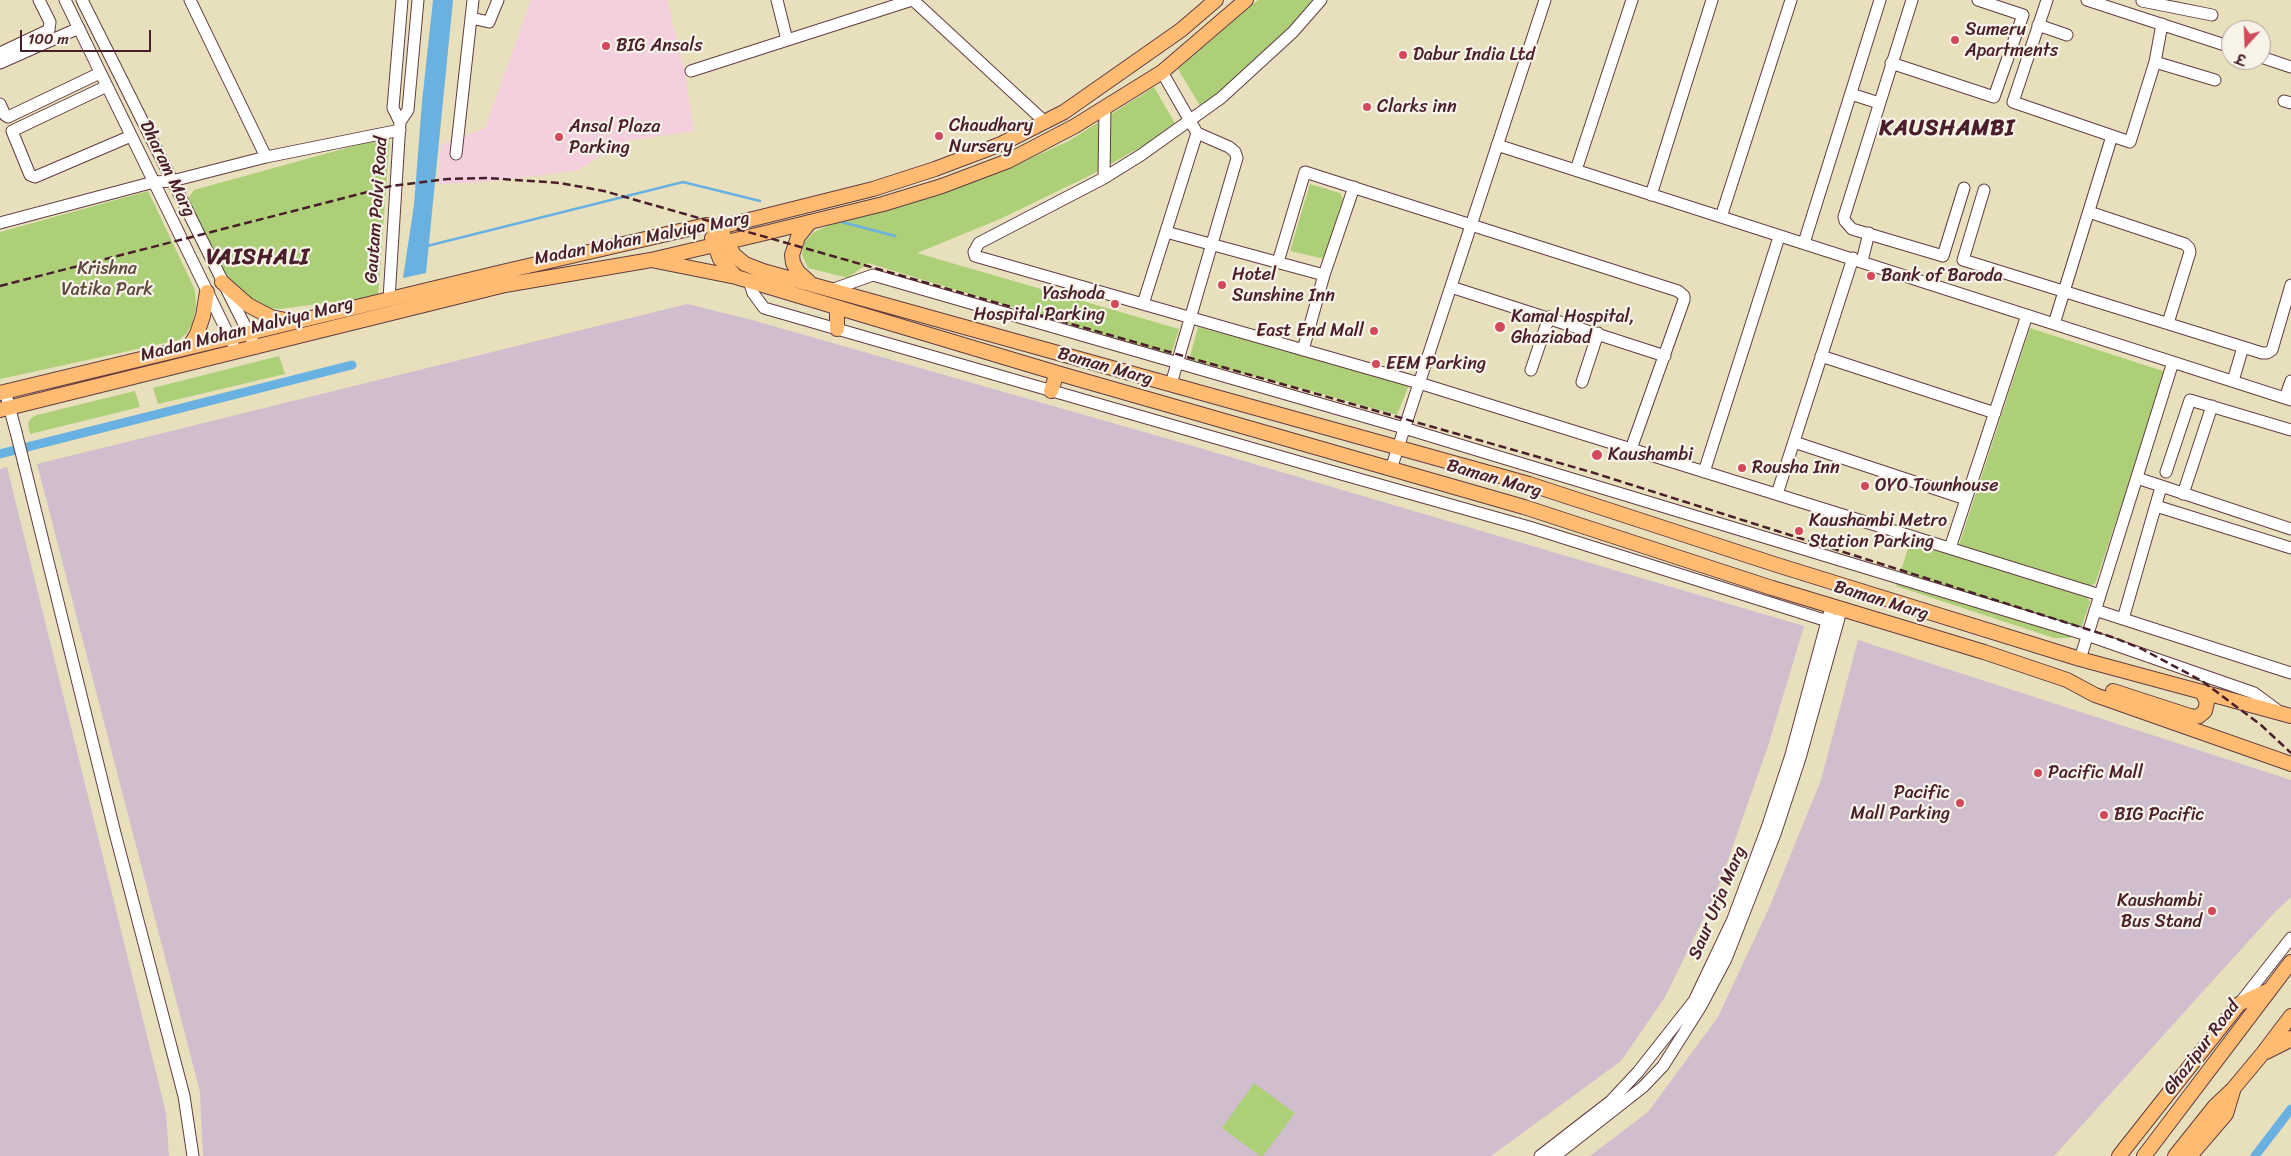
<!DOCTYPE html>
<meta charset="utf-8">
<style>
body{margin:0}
#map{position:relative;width:2291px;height:1156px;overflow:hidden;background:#e8e0bc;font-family:Sriracha,"Playpen Sans Deva",sans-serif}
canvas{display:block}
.north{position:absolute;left:2221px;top:20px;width:50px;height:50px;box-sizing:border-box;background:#f7f3e8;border:1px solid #b29e9c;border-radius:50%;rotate:200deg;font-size:14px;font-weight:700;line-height:20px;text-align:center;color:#4a1f2b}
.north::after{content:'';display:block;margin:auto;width:18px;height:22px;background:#d1495b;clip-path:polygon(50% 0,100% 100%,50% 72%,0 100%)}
.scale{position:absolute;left:20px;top:30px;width:131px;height:22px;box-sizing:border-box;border:2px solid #4a1f2b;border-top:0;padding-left:6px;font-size:15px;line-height:18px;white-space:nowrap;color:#4a1f2b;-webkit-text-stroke:4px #f7f3e8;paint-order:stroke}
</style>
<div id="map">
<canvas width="2291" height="1156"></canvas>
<div class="north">उ</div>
<div class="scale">100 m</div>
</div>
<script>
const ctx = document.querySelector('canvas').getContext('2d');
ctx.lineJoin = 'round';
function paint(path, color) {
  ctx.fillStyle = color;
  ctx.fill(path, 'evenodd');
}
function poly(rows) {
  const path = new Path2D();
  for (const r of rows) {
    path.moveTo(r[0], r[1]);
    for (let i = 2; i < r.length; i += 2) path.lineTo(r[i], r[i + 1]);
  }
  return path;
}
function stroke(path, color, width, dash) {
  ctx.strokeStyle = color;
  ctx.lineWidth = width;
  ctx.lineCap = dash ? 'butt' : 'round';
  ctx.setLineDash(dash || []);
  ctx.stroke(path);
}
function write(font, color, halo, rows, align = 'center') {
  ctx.font = font + ' Sriracha,sans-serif';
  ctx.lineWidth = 4.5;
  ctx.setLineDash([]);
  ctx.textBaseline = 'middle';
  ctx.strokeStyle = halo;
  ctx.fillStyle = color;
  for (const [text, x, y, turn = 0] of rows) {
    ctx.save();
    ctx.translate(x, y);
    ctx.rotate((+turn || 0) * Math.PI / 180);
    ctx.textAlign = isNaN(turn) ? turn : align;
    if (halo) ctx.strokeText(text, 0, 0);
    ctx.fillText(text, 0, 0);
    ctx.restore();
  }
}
paint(poly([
 [531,0,667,0,685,73,694,131,626,141,576,171,483,182,438,184,441,145,485,128]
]), '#f4cfdd');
paint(poly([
 [687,304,752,320,1193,446,1804,626,1769,743,1717,891,1665,997,1621,1061,1491,1156,203,1156,200,1092,37,464],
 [7,467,166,1113,169,1156,0,1156,0,469],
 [1858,640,2291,780,2291,897,2274,913,2054,1156,1590,1156,1648,1112,1718,1017,1769,908,1821,780]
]), '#d0bdcd');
paint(poly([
 [1258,0,1317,0,1245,73,1202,109,1178,69],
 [1154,87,1177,127,1089,176,1000,219,917,253,1179,329,1171,355,868,263,848,278,808,268,802,255,804,243,814,232,830,225,907,205,993,175,1069,141],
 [390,136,378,296,280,309,262,308,225,274,188,199,194,190],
 [1310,184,1340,193,1343,198,1325,259,1290,251],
 [148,191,195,290,196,307,192,324,187,333,179,340,0,379,0,232],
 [1198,327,1322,360,1409,385,1397,415,1290,385,1189,360],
 [2030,328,2166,372,2095,584,2081,587,1958,548],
 [279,356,285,374,158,404,153,388],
 [135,391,140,407,30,434,28,424,31,418,37,415],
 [1910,542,2087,597,2090,602,2079,634,2069,638,2054,638,1896,586],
 [1254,1083,1295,1113,1263,1156,1260,1156,1222,1128]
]), '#accf78');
paint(poly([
 [433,0,453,0,426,273,403,278,414,205,422,102]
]), '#69b1e1');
stroke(poly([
 [838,221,895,236],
 [427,246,683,182,760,201]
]), '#69b1e1', 2.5);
stroke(poly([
 [0,454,352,365],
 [2255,1156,2291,1109]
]), '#69b1e1', 9);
const minor = poly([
 [65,0,233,344],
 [82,0,256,348],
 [190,0,266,157],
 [777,0,787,40],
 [913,0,1045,122],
 [1321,0,1293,32,1221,98,1141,155,1104,178,979,243,974,252,975,256,1419,383,2100,595],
 [1912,0,1844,217,1845,221,1852,229,1943,256,1964,188],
 [2047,0,2013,102,2130,142,2155,62,2215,80],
 [2087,0,2231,47],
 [2142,1,2212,15],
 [471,18,489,22,498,0],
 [2038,25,2067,35],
 [0,53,49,30,50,22,39,0],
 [2261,57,2291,67],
 [2155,62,2162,24],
 [0,63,79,28],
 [1891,63,1994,97,2023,15,1978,0],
 [691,71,912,0],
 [107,86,12,131,30,175,35,177,131,136],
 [1851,94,1879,103],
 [2284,101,2291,103],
 [0,104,5,115,8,117,100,73],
 [400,122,393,108,402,0],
 [1497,145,2291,400],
 [456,154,473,0],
 [1576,170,1632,0],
 [1104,178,1105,108],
 [1984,190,1963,260,2243,347,2262,353,2267,353,2272,350,2291,285],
 [1651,195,1712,0],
 [2089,212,2185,244,2189,248,2190,252,2168,323],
 [1721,217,1791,0],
 [0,223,154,182,172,181,266,157,400,130],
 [1166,232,1324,275],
 [1804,243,1880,0],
 [1862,261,1869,233],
 [1278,262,1305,172,1678,291,1684,296,1684,300,1631,449],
 [749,281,753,293,764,308,1334,472,1529,527,1837,624],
 [1451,287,1665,356],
 [831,290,873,275,1404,428,2087,635,2254,693,2277,710],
 [389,299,400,122,408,110,418,0],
 [1143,304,1197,133,1162,72],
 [2054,324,2112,136],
 [1303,350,1324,275,1354,187],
 [1821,356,1995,413],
 [1531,370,1549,317],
 [2233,381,2243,347],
 [1582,382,1598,333],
 [1171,384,1237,158,1235,152,1229,147,1197,133],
 [5,391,16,432],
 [2285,398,2291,381],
 [1794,442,1966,499],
 [24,464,115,833,184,1096,193,1156],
 [1391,469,1545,0],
 [1704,472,1779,237],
 [2166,472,2190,400,2291,430],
 [2137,478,2291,529],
 [1777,494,1853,258],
 [2183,494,2212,406],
 [2156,506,2291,548],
 [1950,548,2027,315],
 [2095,610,2291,673],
 [2123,619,2161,487],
 [2080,659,2173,362],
 [2240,1003,2291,938],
 [1540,1156,1611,1101,1638,1072,1694,1001,1733,919,1767,828,1791,755,1829,614],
 [1555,1156,1643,1087,1663,1066,1701,1006,1726,959,1775,834,1800,758,1839,618]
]);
const major = poly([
 [719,227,734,255,745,264,763,271,1529,484,1777,565,2080,659,2291,716],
 [712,238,720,259,736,277],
 [651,260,736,277,1057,373,1524,507,1772,588,1984,652,2067,680,2095,695,2291,764],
 [222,282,248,305,271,317,290,321],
 [809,282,798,272,793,263,792,255,798,237,810,222],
 [837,308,837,329],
 [189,347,197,334,203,316,207,292],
 [1051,391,1057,373],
 [0,393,502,272,706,225,719,227,757,218,873,189,935,169,1001,144,1064,112,1181,30,1216,0],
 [0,410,505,285,651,260,765,233,883,204,942,186,1008,161,1075,126,1162,72,1246,0],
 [2113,691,2193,717,2199,716,2205,711,2207,702,2202,692],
 [2266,1052,2288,1041,2291,1038],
 [2119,1156,2239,1004,2269,990],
 [2144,1156,2291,962],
 [2175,1156,2215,1106,2233,1089,2263,1053,2291,1016],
 [2190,1156,2226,1114,2233,1091]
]);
stroke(minor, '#623c41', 13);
stroke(major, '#623c41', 16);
stroke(minor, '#fff', 11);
stroke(major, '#ffbb71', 14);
stroke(poly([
 [0,286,391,186,448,179,487,178,560,183,604,191,1591,472,2115,638,2142,649,2202,681,2261,725,2291,753]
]), '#4a1f2b', 2.5, [8, 4]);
const minorBridge = poly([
 [16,432,24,464]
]);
stroke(minorBridge, '#623c41', 13, []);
stroke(minorBridge, '#fff', 11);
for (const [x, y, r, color] of [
 [1955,40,5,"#d1495b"],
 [606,46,5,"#d1495b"],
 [1403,55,5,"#d1495b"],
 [1367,107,5,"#d1495b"],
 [939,136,5,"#d1495b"],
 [559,137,5,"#d1495b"],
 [1871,276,5,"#d1495b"],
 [1222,285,5,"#d1495b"],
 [1115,304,5,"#d1495b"],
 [1500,327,6,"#d1495b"],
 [1374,331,5,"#d1495b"],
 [1376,364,5,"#d1495b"],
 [1597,455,6,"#d1495b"],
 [1742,468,5,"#d1495b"],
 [1865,486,5,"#d1495b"],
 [1799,531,5,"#d1495b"],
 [2038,773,5,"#d1495b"],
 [1960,803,5,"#d1495b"],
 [2104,815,5,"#d1495b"],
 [2212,911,5,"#d1495b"]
]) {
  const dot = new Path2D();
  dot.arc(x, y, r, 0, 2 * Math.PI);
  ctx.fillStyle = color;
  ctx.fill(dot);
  stroke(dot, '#f7f3e8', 2);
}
write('18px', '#4a1f2b', '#f7f3e8', [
 ["Sumeru",1965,30],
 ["Apartments",1965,51],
 ["BIG Ansals",616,46],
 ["Dabur India Ltd",1413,55],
 ["Clarks inn",1377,107],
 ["Chaudhary",949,126],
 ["Nursery",949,147],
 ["Ansal Plaza",569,127],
 ["Parking",569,148],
 ["Hotel",1232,275],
 ["Sunshine Inn",1232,296],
 ["Bank of Baroda",1881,276],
 ["Yashoda",1105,294,"right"],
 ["Hospital Parking",1105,315,"right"],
 ["Kamal Hospital,",1511,317],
 ["Ghaziabad",1511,338],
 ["East End Mall",1364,331,"right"],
 ["EEM Parking",1386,364],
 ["Kaushambi",1608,455],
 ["Rousha Inn",1752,468],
 ["OYO Townhouse",1875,486],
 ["Kaushambi Metro",1809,521],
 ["Station Parking",1809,542],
 ["Pacific Mall",2048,773],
 ["Pacific",1950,793,"right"],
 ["Mall Parking",1950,814,"right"],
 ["BIG Pacific",2114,815],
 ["Kaushambi",2202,901,"right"],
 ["Bus Stand",2202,922,"right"]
], 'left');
write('18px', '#4a1f2b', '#f7f3e8', [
 ["Dharam Marg",167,169,64],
 ["Gautam Palvi Road",377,210,-86],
 ["Madan Mohan Malviya Marg",642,239,-11],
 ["Madan Mohan Malviya Marg",247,330,-14],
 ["Baman Marg",1105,367,16],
 ["Baman Marg",1494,479,16],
 ["Baman Marg",1881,601,17],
 ["Saur Urja Marg",1718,903,-67],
 ["Ghazipur Road",2202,1048,-53]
]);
write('18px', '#624b3e', '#f7f3e8', [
 ["Krishna",107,269],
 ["Vatika Park",107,290]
]);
ctx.letterSpacing = '1px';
write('bold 22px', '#4a1f2b', '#f7f3e8', [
 ["KAUSHAMBI",1947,129],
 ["VAISHALI",258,258]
]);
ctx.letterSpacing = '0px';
</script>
